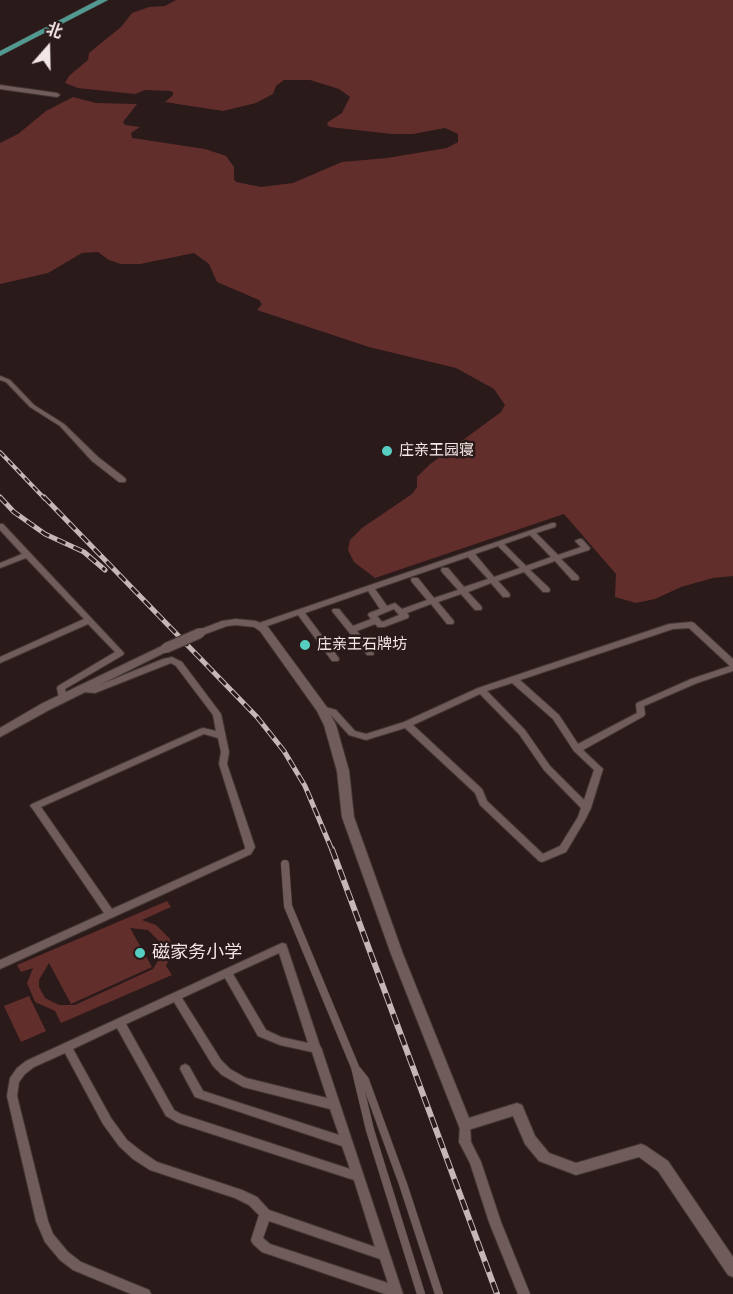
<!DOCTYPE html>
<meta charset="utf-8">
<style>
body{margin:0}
#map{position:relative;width:733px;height:1294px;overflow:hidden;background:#2a1a19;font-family:"Work Sans","Noto Sans SC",sans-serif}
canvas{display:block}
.north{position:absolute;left:18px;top:18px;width:60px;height:60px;-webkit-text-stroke:4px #2a1a19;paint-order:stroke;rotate:20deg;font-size:16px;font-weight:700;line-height:24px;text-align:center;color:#f3e7e6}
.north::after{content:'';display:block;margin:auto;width:21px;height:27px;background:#f3e7e6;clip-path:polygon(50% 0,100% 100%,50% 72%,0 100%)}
</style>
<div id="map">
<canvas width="733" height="1294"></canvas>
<div class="north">北</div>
</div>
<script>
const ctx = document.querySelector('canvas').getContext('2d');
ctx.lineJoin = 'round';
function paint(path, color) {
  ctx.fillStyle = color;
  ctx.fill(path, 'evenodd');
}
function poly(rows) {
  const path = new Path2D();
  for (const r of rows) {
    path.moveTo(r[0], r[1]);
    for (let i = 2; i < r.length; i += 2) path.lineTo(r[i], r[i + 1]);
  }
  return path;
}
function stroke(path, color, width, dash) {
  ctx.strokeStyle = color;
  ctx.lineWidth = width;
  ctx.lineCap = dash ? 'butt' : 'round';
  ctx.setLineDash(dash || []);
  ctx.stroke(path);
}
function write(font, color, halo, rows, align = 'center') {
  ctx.font = font + ' "Work Sans","Noto Sans SC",sans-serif';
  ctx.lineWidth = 5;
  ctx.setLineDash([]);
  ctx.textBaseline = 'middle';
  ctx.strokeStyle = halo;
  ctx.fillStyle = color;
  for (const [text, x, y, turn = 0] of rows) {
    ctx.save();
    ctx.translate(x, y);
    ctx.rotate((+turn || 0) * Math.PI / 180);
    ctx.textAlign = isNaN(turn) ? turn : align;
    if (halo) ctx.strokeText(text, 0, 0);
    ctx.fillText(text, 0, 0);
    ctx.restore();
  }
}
paint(poly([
 [176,0,733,0,733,576,713,578,681,587,655,599,636,603,615,597,616,574,564,514,375,578,354,562,348,550,350,540,362,528,412,494,417,487,417,477,429,465,501,412,505,405,494,389,456,368,369,347,257,310,262,304,259,300,217,282,209,264,194,253,140,264,121,264,109,260,98,252,82,253,48,273,0,284,0,143,18,134,46,111,73,97,96,103,137,104,123,122,125,125,140,127,131,133,132,138,205,149,226,156,234,167,234,179,236,182,261,187,293,183,342,162,387,158,447,148,458,142,458,134,445,128,413,134,392,134,330,127,327,125,328,122,342,113,350,97,339,89,310,80,284,80,276,86,273,94,256,103,223,111,165,102,173,95,173,92,170,91,145,90,135,94,78,88,65,83,69,76,88,60,89,53,121,27,132,13,149,7,165,6],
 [167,901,171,907,142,920,156,925,170,939,172,953,166,966,172,975,61,1023,55,1011,35,1002,27,983,33,968,21,972,17,965],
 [130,928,148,930,161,943,161,956,153,969,75,1005,59,1005,45,998,39,987,39,980,49,963,71,1004,152,967],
 [29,996,46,1031,21,1042,4,1006]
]), '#622e2c');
const pedestrian = poly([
 [285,864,288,906,355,1067,370,1130,421,1294],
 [357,1070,365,1080,403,1184,439,1294]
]);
const minor = poly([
 [0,85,57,93,60,95,57,97,0,89,0,85],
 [0,376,10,380,34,405,64,424,98,457,125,478,126,480,125,482,119,482,92,461,60,426,30,407,6,382,0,380,0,376],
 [552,523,555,523,556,525,555,527,536,533,558,555,581,547,575,541,579,539,582,539,590,548,589,550,561,559,578,576,579,578,578,580,572,580,555,561,530,570,549,588,550,590,549,592,543,592,524,572,498,581,509,593,510,595,509,597,503,597,491,583,468,592,481,606,482,608,481,610,475,610,461,594,438,602,453,620,454,622,453,624,447,624,431,604,407,613,409,616,408,618,384,627,378,627,375,624,357,631,373,651,374,653,373,655,367,655,332,611,333,609,339,609,353,626,371,619,368,615,369,613,380,609,368,591,305,613,338,657,339,659,338,661,332,661,298,615,259,629,255,626,256,624,552,523],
 [530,535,551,557,526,566,504,544,530,535],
 [498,546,520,568,494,577,475,554,498,546],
 [468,557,488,579,464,587,448,568,442,568,441,570,442,572,458,590,434,598,418,578,412,578,411,580,412,582,427,600,402,609,395,603,387,606,375,589,468,557],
 [394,609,399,615,382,622,377,616,394,609],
 [0,524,3,524,124,653,123,655,65,689,67,698,66,700,60,700,59,698,57,688,58,686,115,652,88,624,0,663,0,657,84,619,26,558,0,568,0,563,22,554,0,530,0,524],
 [691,622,694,623,733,659,733,671,697,683,644,706,645,714,644,716,583,750,603,769,591,808,585,820,566,852,542,862,539,861,480,805,475,793,405,728,366,740,349,735,330,714,319,711,318,709,322,706,336,710,355,731,366,734,404,722,478,688,669,624,691,622],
 [689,628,730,666,691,679,637,703,636,705,637,713,578,744,559,715,520,680,673,629,689,628],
 [512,683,553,719,574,751,594,770,584,800,550,766,525,730,487,691,512,683],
 [480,694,519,734,544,770,581,808,578,817,560,846,543,854,487,801,482,789,413,725,480,694],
 [172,657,182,662,221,714,229,752,227,764,255,847,251,854,0,969,0,960,104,913,32,808,30,806,32,804,200,729,203,728,216,731,213,715,176,666,171,663,95,693,83,692,79,689,83,686,94,687,163,659,172,657],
 [204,734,218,738,221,752,219,764,245,847,245,849,112,909,41,807,204,734],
 [282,943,286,944,320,1046,322,1049,322,1050,403,1294,385,1294,262,1252,253,1244,251,1240,259,1215,249,1205,235,1198,150,1170,133,1159,119,1146,103,1124,65,1053,34,1067,25,1074,19,1082,17,1096,48,1221,53,1234,68,1252,81,1262,149,1290,151,1294,131,1294,73,1270,60,1260,45,1242,36,1221,7,1096,10,1078,17,1068,26,1061,282,943],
 [279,953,308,1043,281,1037,266,1030,233,974,279,953],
 [225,978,258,1036,280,1045,312,1052,327,1098,246,1078,230,1069,221,1060,182,998,225,978],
 [174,1002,213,1066,222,1075,243,1087,330,1109,339,1135,203,1091,189,1066,185,1064,181,1066,180,1069,195,1097,342,1146,350,1169,181,1114,174,1110,126,1024,174,1002],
 [117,1028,166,1116,178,1123,354,1180,375,1247,269,1210,257,1197,242,1190,157,1162,141,1151,127,1140,111,1118,73,1049,117,1028],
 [269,1221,380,1259,388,1283,270,1244,263,1238,269,1221],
 [465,1120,469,1122,470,1125,471,1142,481,1162,501,1222,530,1294,518,1294,489,1222,470,1163,459,1142,460,1125,461,1122,465,1120]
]);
const tertiary = poly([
 [236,619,256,621,268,627,326,706,336,725,349,771,354,817,403,954,469,1118,517,1103,522,1105,535,1136,549,1153,576,1163,641,1144,646,1146,668,1161,733,1257,733,1277,728,1275,658,1171,639,1157,576,1175,539,1161,525,1144,513,1116,465,1131,460,1129,391,954,342,817,337,771,324,725,317,711,260,631,254,627,236,625,227,626,200,636,195,633,196,631,222,621,236,619],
 [166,644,171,648,170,650,49,710,0,737,0,728,41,704,166,644]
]);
const trunk = poly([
 [98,0,108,0,0,56,0,51,98,0]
]);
stroke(pedestrian, '#443736', 9);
stroke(minor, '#443736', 2);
stroke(tertiary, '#443736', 2);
stroke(trunk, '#443736', 1);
stroke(pedestrian, '#705c5a', 8);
paint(minor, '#705c5a');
paint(tertiary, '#705c5a');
paint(trunk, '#529a91');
const railFar2 = poly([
 [0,452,45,499],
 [0,497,2,499]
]);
const railFar1 = poly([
 [0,497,14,512,45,534,84,552,105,570],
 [44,497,257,717,284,751,305,786,332,850]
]);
const rail = poly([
 [332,849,497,1294]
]);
stroke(railFar2, '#c4b7b6', 4);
stroke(railFar1, '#c4b7b6', 5);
stroke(rail, '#c4b7b6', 6);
stroke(railFar2, '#2a1a19', 2, [6]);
stroke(railFar1, '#2a1a19', 3, [9]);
stroke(rail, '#2a1a19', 4, [11]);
const tertiaryBridge = poly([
 [166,648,200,633]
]);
stroke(tertiaryBridge, '#443736', 12, []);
stroke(tertiaryBridge, '#705c5a', 10);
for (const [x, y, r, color] of [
 [387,451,6,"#57cec2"],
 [305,645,6,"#57cec2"],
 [140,953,6,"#57cec2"]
]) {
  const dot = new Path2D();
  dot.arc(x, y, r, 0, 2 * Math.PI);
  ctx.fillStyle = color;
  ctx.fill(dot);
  stroke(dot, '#2a1a19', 2);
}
write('15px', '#f3e7e6', '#2a1a19', [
 ["庄亲王园寝",399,451],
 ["庄亲王石牌坊",317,645]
], 'left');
write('18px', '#f3e7e6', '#2a1a19', [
 ["磁家务小学",152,953]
], 'left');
</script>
